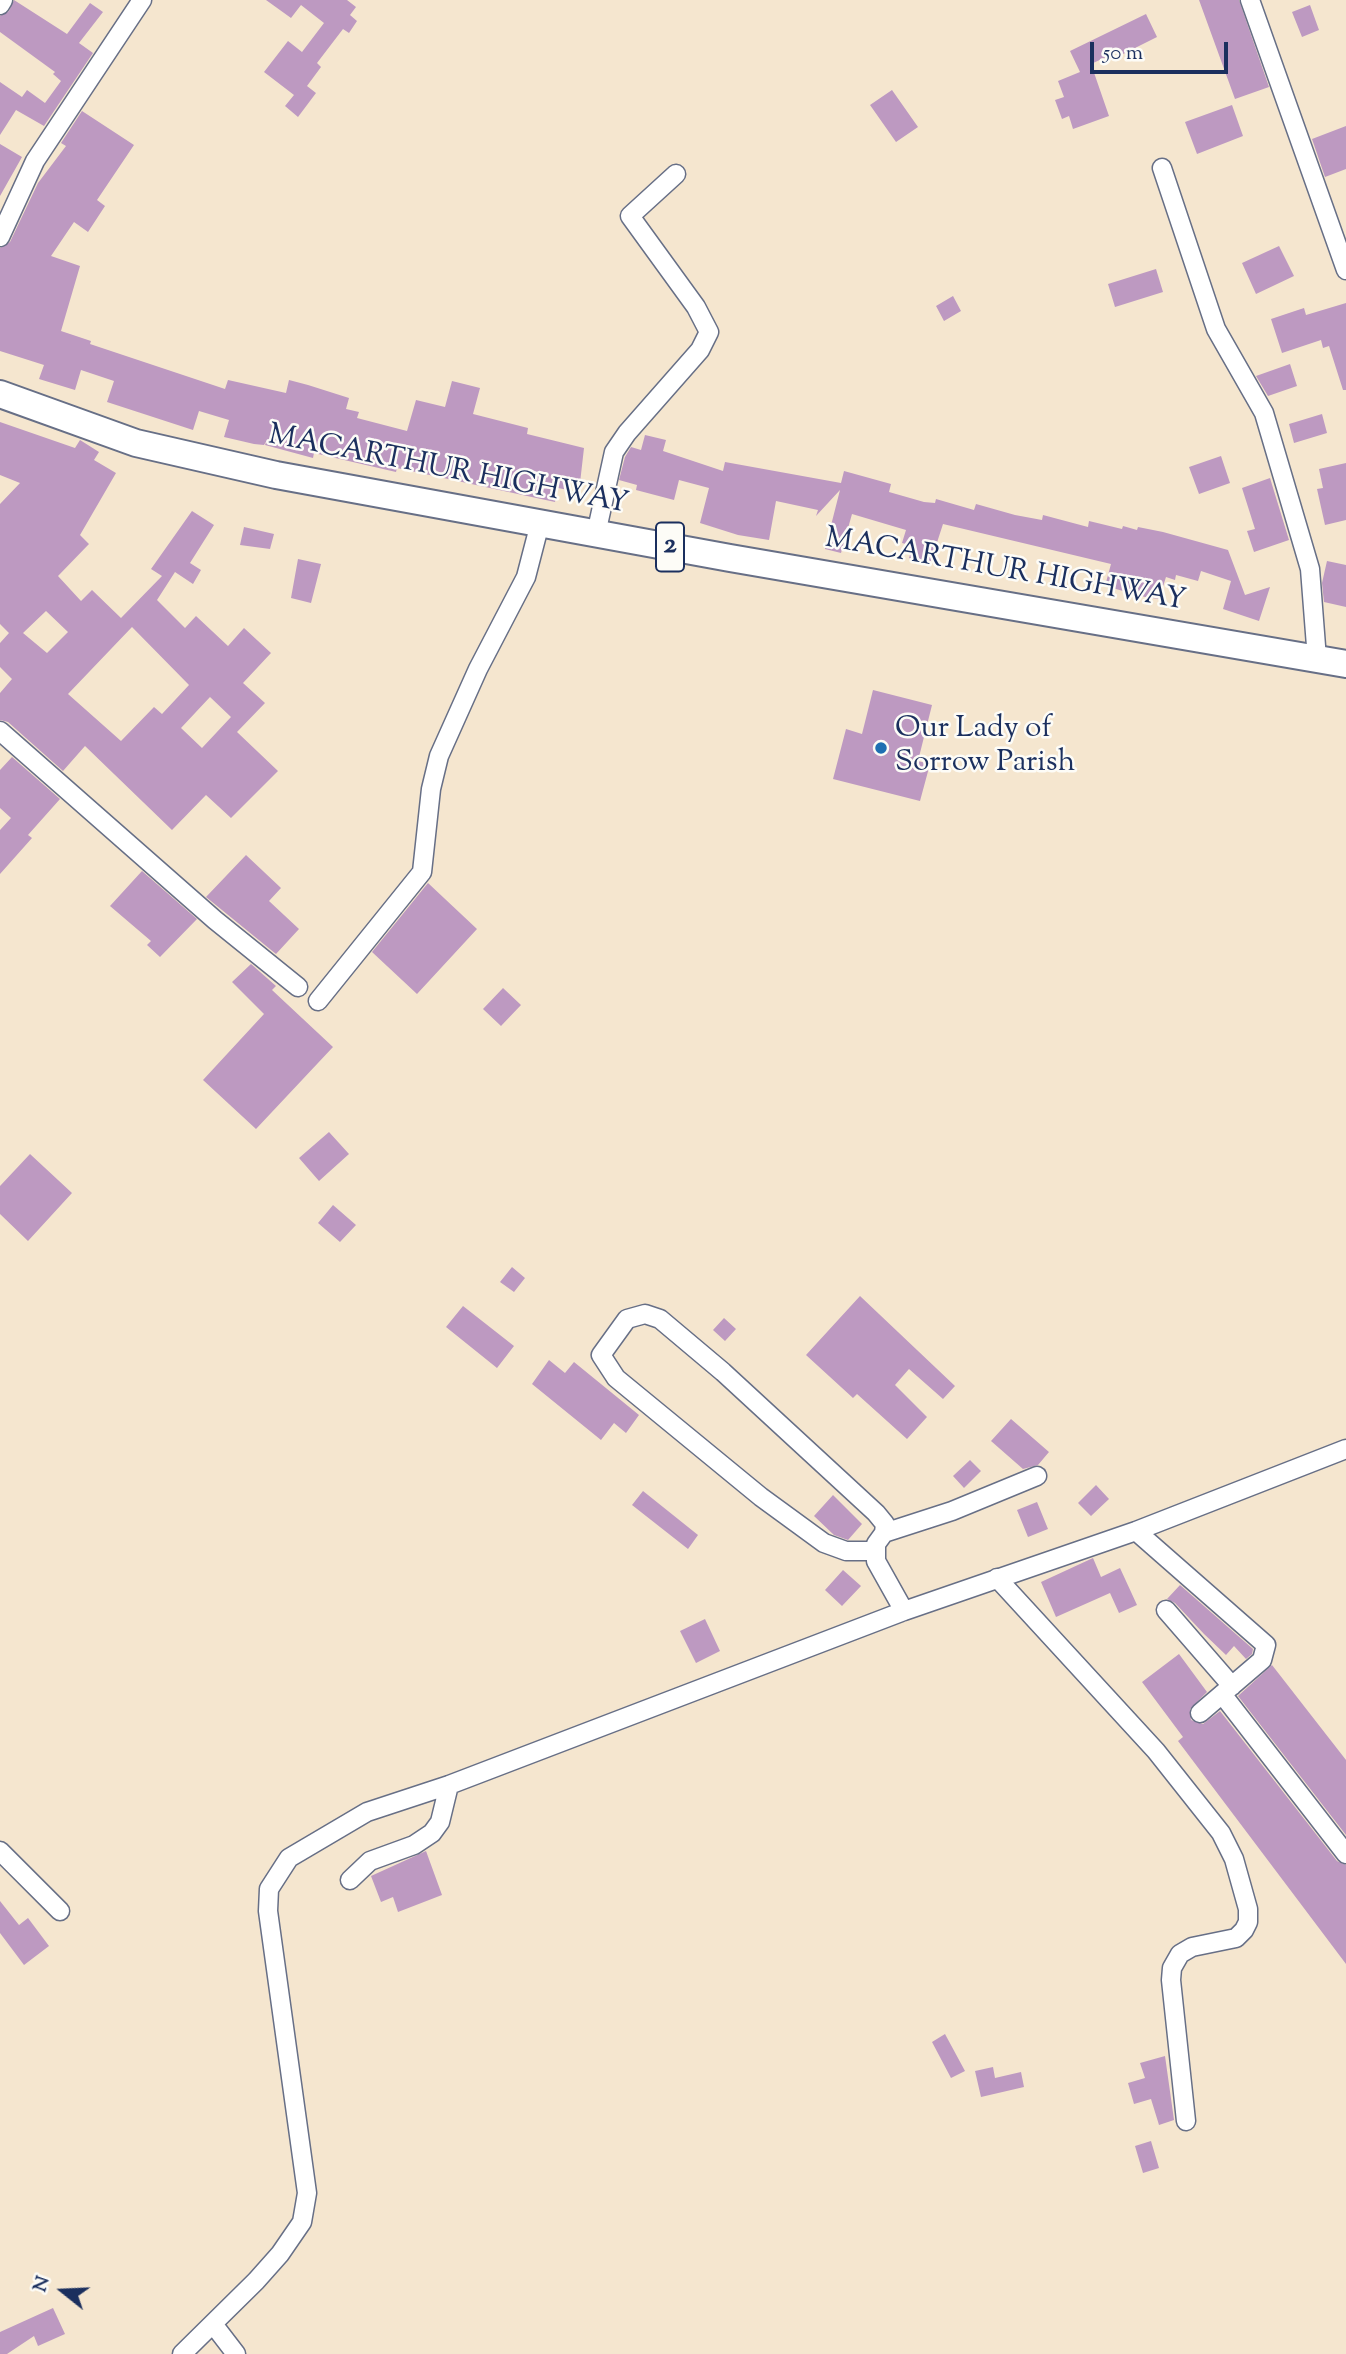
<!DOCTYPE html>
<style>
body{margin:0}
#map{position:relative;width:1346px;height:2354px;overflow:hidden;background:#f5e6cf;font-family:"Sorts Mill Goudy",serif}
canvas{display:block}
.north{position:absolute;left:28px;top:2256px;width:70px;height:70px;-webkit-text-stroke:5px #fdfcf7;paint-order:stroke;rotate:288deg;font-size:19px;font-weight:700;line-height:28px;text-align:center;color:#1b2f5e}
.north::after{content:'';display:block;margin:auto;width:24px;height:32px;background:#1b2f5e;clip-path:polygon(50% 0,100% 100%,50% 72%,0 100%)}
.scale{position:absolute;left:1090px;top:42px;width:138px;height:32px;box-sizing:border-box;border:4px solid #1b2f5e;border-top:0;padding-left:9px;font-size:21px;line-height:24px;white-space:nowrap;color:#1b2f5e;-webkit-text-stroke:5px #fdfcf7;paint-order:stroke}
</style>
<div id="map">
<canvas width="1346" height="2354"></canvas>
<div class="north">N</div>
<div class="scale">50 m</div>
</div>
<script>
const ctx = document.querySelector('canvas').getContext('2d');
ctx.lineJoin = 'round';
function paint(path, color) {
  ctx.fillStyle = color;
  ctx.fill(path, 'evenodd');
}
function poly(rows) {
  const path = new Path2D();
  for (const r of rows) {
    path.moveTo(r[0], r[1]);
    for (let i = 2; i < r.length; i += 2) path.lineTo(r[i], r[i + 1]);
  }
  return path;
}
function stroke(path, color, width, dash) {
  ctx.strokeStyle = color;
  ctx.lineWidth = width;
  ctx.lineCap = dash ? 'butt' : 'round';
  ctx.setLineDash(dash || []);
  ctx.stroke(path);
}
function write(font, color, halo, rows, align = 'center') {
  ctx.font = font + ' "Sorts Mill Goudy",serif';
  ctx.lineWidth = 5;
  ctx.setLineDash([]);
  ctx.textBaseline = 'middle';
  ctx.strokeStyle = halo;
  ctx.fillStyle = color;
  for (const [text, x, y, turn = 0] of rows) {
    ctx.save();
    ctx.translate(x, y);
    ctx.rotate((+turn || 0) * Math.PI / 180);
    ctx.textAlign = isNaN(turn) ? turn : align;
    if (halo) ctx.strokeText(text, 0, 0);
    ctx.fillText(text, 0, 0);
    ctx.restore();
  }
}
paint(poly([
 [14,0,67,34,90,3,103,12,79,43,93,53,44,126,16,110,0,135,0,82,22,97,27,90,45,103,61,81,53,74,55,72,0,32,0,16,9,11],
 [266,0,347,0,356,7,350,15,357,21,349,33,343,29,317,63,321,67,307,86,316,93,298,117,285,106,294,95,264,72,288,41,302,52,324,23,301,5,291,18],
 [1199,0,1239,0,1269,87,1235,99],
 [1310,5,1319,30,1302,37,1292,12],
 [1146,14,1157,37,1119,56,1117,52,1091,64,1109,116,1073,129,1069,116,1062,119,1055,100,1064,97,1058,81,1080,72,1070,51],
 [892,90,918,127,896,142,870,105],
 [1232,105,1243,136,1197,154,1185,122],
 [82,111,134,145,97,200,105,206,88,232,74,222,51,256,80,266,61,331,91,341,90,344,225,389,228,380,286,393,289,380,308,385,349,398,346,409,359,412,357,418,407,431,416,400,445,407,452,381,480,388,473,414,528,428,527,434,584,448,580,483,571,480,568,490,558,488,555,502,397,468,396,472,314,453,313,458,265,445,267,440,264,445,254,444,224,437,229,420,199,411,193,430,107,402,114,381,81,370,75,390,39,379,44,365,0,351,0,248,10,242,38,183,66,146,61,143],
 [1346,126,1346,169,1325,177,1312,139],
 [0,144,22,157,0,196],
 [1279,246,1294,276,1256,294,1242,263],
 [1156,269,1163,292,1115,307,1108,284],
 [953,296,961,311,944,321,936,306],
 [1346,303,1346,390,1343,390,1329,346,1323,348,1321,340,1282,353,1271,319,1304,308,1306,315],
 [1290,364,1297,386,1268,396,1256,376],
 [1322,414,1327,433,1294,443,1289,424],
 [0,422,75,448,80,440,99,452,94,460,116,473,80,535,89,544,58,576,81,601,92,590,121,618,162,576,151,569,192,511,214,525,190,563,201,570,193,584,175,572,157,600,185,628,196,616,228,646,244,628,271,653,243,683,265,703,237,732,278,771,231,818,206,795,172,830,85,746,63,771,8,722,0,720,0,693,12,679,0,667,0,643,9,633,0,624,0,504,20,483,0,475],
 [46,611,68,632,47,653,23,633],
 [132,627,189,685,162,714,154,707,121,741,68,694],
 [210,697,231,717,202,748,181,728],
 [645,435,666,440,663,451,723,471,725,462,841,483,844,471,891,484,889,492,924,502,935,503,936,499,974,510,976,504,1015,515,1042,520,1043,515,1088,527,1089,521,1122,529,1123,526,1137,530,1138,527,1163,532,1228,550,1245,595,1270,587,1259,621,1223,609,1231,581,1201,571,1198,581,1176,575,1175,580,1166,577,1159,599,1145,597,1105,586,1111,564,943,524,930,564,909,558,913,546,902,543,906,530,852,514,841,553,825,549,840,490,816,516,818,510,776,501,769,540,738,535,700,523,709,488,679,480,674,500,636,490,637,485,619,480,625,457,631,447,641,450],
 [1221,456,1230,483,1199,494,1189,467],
 [1346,463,1346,520,1325,525,1317,489,1323,488,1319,469],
 [1270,478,1289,540,1254,552,1247,531,1255,529,1242,488],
 [244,527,274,534,270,549,240,545],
 [298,559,321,564,311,603,291,598],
 [1327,561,1346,565,1346,607,1324,602,1322,583],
 [873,690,932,705,918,761,930,764,920,801,833,779,846,729,862,734],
 [12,757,60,799,28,835,32,838,0,874,0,830,11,818,0,808,0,770],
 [246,855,281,888,269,901,299,929,276,954,206,897],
 [142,871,197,919,160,957,147,945,151,941,110,906],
 [428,883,477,929,417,994,372,952],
 [251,964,276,986,272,990,333,1047,256,1129,203,1080,264,1014,232,982],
 [503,988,521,1005,501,1026,483,1009],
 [329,1132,349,1154,319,1181,299,1158],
 [30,1154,72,1193,28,1241,0,1214,0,1186],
 [333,1205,356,1225,340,1242,318,1223],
 [512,1267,525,1278,514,1292,500,1282],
 [860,1296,955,1386,943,1399,909,1369,895,1385,927,1417,907,1439,857,1394,853,1398,806,1355],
 [463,1306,514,1346,497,1368,446,1327],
 [724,1318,736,1329,725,1341,713,1330],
 [549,1360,565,1373,574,1362,639,1415,626,1433,614,1423,601,1440,532,1384],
 [1011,1419,1049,1452,1038,1465,1023,1469,991,1441],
 [970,1460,981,1471,964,1488,953,1476],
 [1096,1485,1109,1499,1091,1516,1078,1503],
 [643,1491,698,1535,688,1549,632,1505],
 [833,1495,862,1524,848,1540,834,1535,814,1516],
 [1037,1502,1048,1529,1028,1537,1017,1510],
 [1093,1558,1101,1577,1120,1568,1137,1605,1119,1613,1110,1593,1056,1617,1041,1582],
 [843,1570,861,1586,842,1606,825,1590],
 [1180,1585,1253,1649,1252,1654,1246,1659,1234,1646,1226,1655,1204,1634,1175,1603,1167,1599],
 [705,1619,720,1651,696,1663,680,1631],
 [1179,1654,1207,1692,1190,1709,1191,1720,1203,1724,1220,1711,1337,1861,1346,1865,1346,1964,1178,1741,1183,1737,1142,1682],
 [1272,1665,1346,1760,1346,1835,1238,1696],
 [426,1851,442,1895,398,1912,393,1897,381,1902,371,1876],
 [0,1901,19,1925,28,1918,49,1946,24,1965,0,1933],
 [945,2034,965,2071,951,2078,932,2042],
 [1165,2056,1174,2120,1159,2125,1151,2099,1134,2104,1128,2083,1145,2078,1140,2063],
 [993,2067,995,2078,1021,2072,1024,2087,981,2097,975,2071],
 [1151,2141,1159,2168,1143,2173,1135,2146],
 [53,2308,65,2334,38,2346,34,2336,7,2354,0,2354,0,2332]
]), '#bd99c1');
const minor = poly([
 [1250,0,1346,270],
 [0,5,3,0],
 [1162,168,1216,329,1264,413,1310,569,1317,659],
 [0,237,35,161,142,0],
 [596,534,614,452,627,433,700,350,709,332,696,307,630,216,676,174],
 [0,731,215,920,298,987],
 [318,1001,422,872,431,789,439,756,478,669,526,577,540,523],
 [1136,1531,1266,1645,1262,1660,1200,1713],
 [884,1533,952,1511,1037,1476],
 [874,1551,846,1551,824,1543,761,1497,616,1378,601,1355,627,1319,645,1314,660,1319,723,1372,876,1513,885,1524,884,1533,876,1544,876,1561,904,1611],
 [997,1578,1156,1751,1221,1833,1234,1859,1248,1909,1248,1922,1244,1930,1236,1938,1192,1947,1180,1954,1172,1968,1171,1980,1186,2121],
 [1166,1610,1232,1686],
 [1222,1694,1346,1854],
 [0,1851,60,1911],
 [350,1880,370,1861,414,1845,432,1833,440,1822,449,1785],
 [213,2324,236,2354],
 [182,2354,256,2281,280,2254,302,2222,307,2193,268,1911,269,1889,289,1858,367,1812,449,1785,904,1611,1136,1531,1346,1449]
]);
const highway = poly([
 [0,394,136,443,276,475,730,558,1346,664]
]);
stroke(minor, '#676f86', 21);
stroke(highway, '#676f86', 30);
stroke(minor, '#fff', 18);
stroke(highway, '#fff', 26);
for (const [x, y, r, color] of [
 [881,748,7,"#1f6fb2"]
]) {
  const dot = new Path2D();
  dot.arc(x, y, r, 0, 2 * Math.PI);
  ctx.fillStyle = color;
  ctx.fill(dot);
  stroke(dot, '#fdfcf7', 2.5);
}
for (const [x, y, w] of [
 [670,547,28]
]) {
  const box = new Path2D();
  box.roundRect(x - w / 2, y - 24.5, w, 49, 5);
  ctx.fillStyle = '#fdfcf7';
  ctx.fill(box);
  stroke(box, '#1b2f5e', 2);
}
write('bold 28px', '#1b2f5e', null, [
 ["2",670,547]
]);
write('30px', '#1b2f5e', '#fdfcf7', [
 ["MACARTHUR HIGHWAY",448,472,11],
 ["MACARTHUR HIGHWAY",1005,572,10]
]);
write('30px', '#1b2f5e', '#fdfcf7', [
 ["Our Lady of",895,731],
 ["Sorrow Parish",895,765]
], 'left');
</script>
